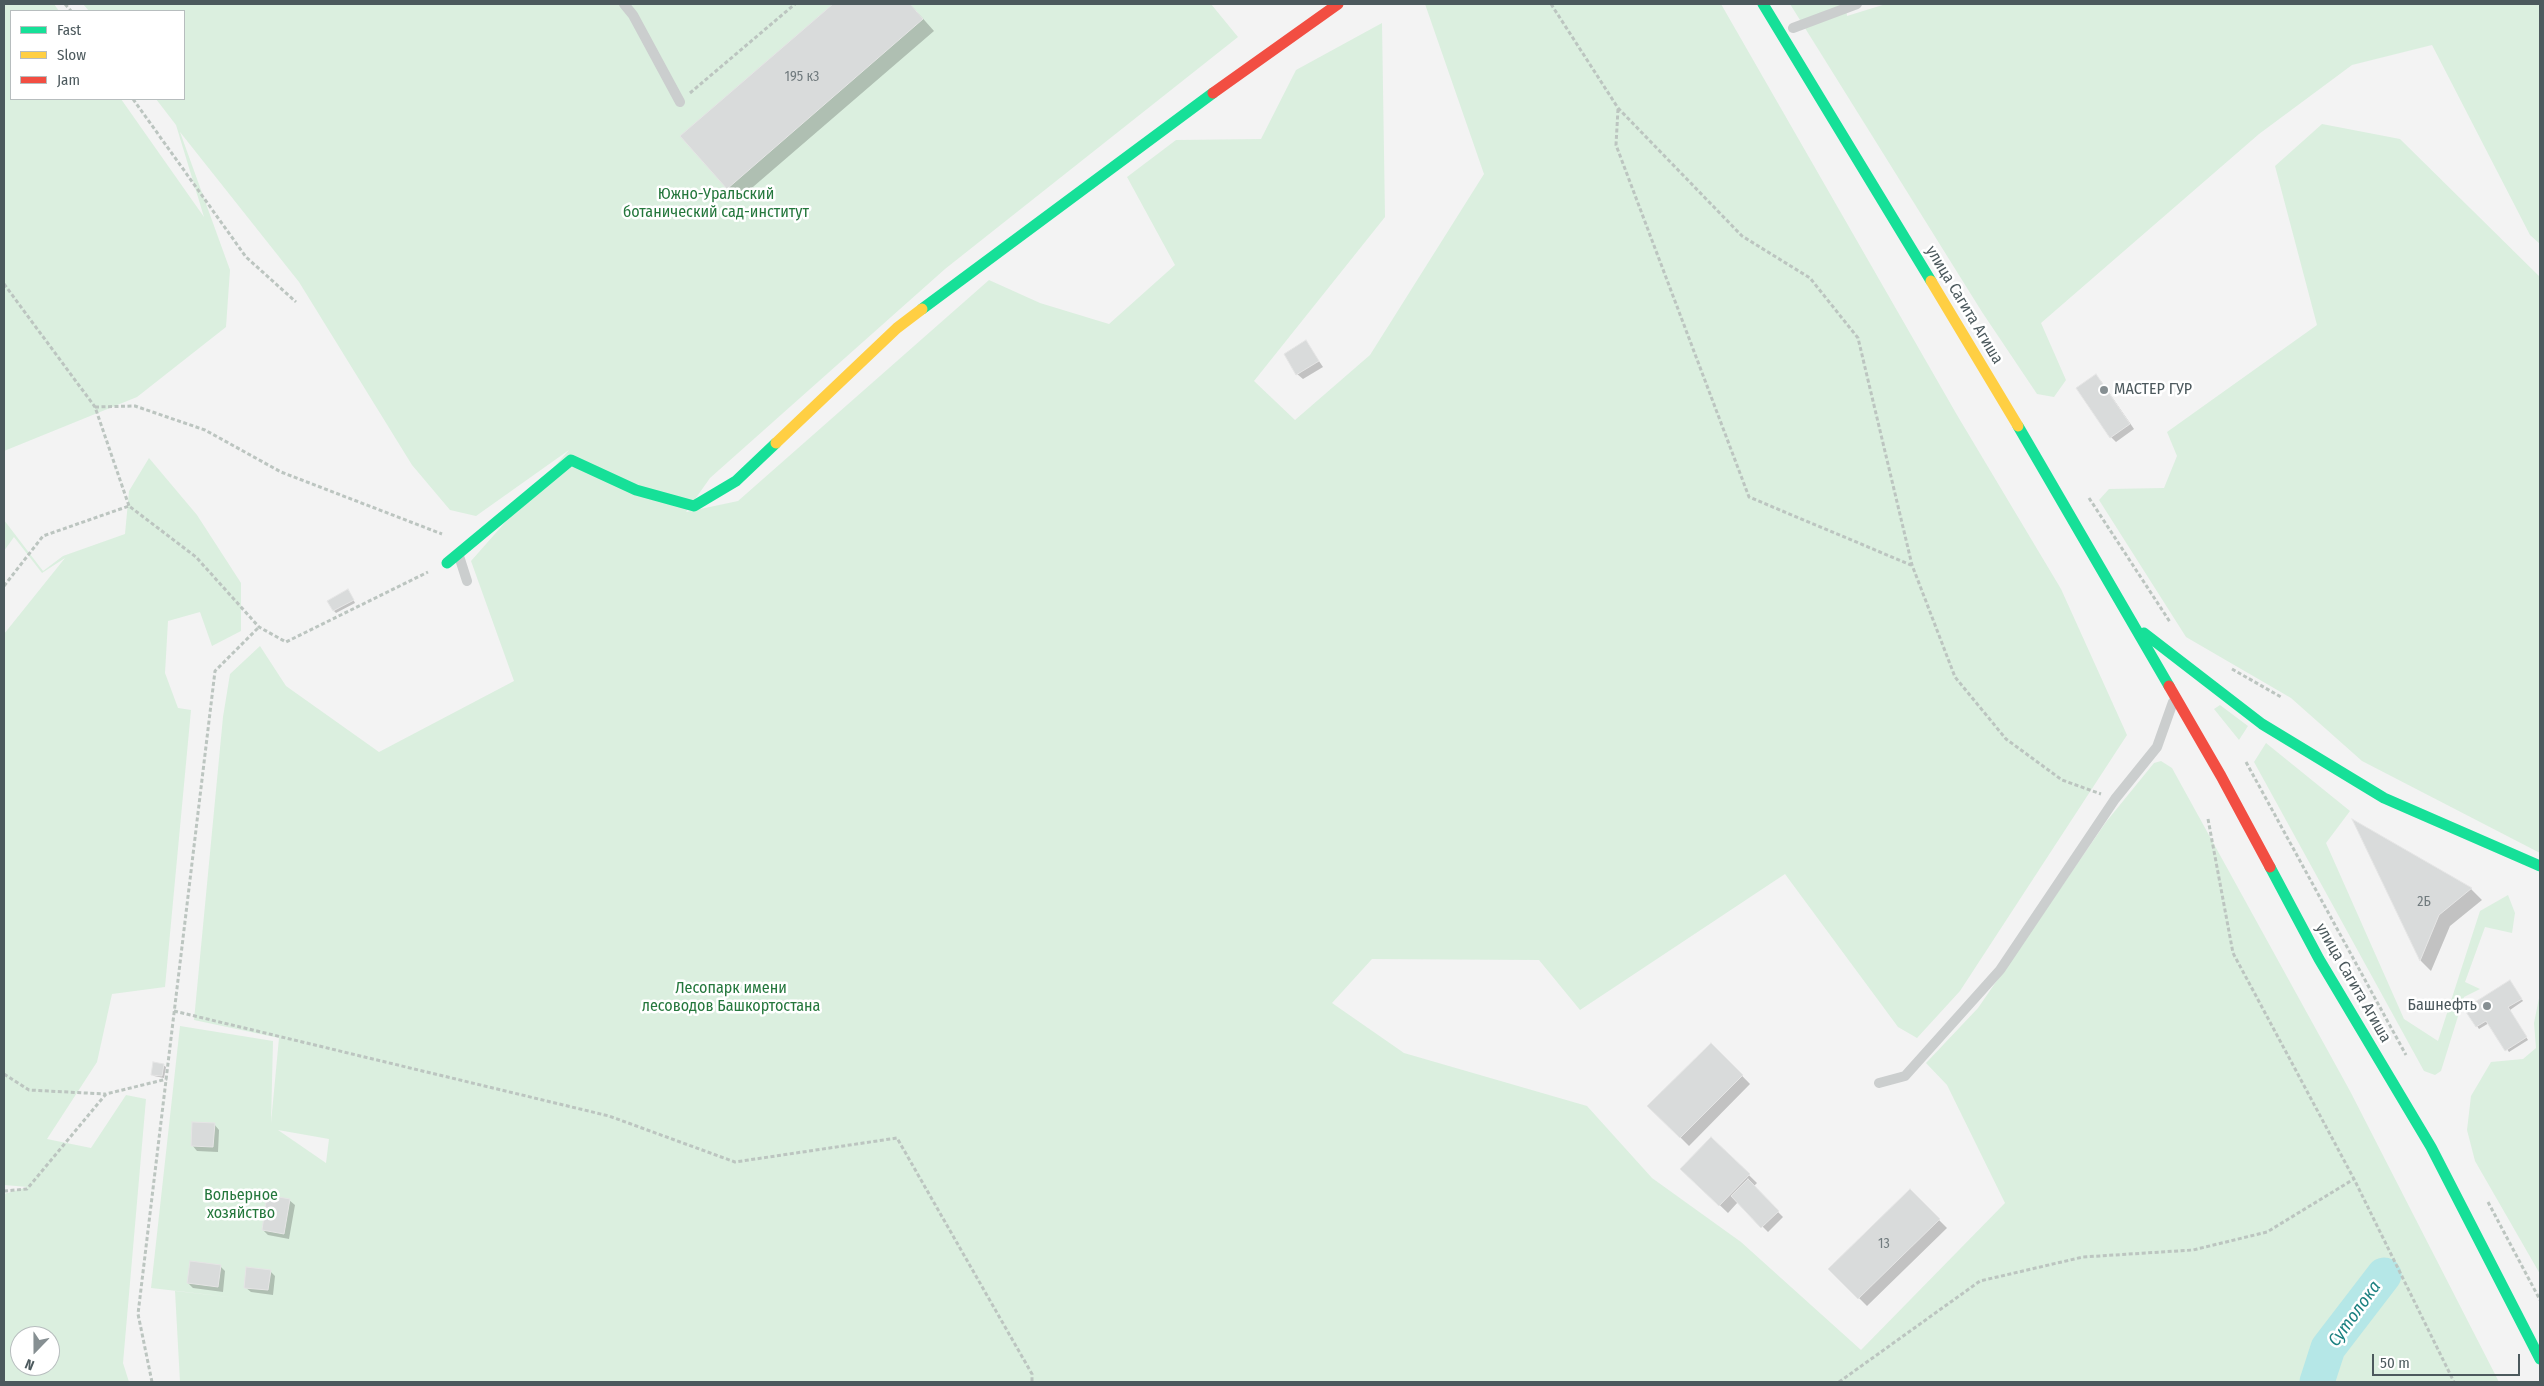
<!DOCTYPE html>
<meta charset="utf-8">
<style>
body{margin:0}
#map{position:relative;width:2544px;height:1386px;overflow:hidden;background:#f3f3f3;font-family:"Fira Sans Condensed",sans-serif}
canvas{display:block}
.frame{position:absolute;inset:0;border:5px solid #4c595d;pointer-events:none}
.legend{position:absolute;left:10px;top:10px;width:175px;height:90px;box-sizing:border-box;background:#fff;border:1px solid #b7bdbe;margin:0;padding:6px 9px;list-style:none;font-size:15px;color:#4c595d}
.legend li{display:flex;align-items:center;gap:10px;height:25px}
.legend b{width:25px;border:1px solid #b7bdbe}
.north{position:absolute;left:10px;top:1326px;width:50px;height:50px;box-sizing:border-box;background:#fff;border:1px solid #b7bdbe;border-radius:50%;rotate:202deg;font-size:14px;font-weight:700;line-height:20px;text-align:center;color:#4c595d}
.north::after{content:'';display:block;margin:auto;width:18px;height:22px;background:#868f92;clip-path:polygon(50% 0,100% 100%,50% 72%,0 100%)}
.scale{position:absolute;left:2372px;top:1354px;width:148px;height:22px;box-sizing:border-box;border:2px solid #4c595d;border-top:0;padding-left:6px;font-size:15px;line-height:18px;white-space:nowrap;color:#4c595d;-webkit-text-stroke:4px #fff;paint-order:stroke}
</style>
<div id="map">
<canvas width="2544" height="1386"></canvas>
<div class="frame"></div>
<ul class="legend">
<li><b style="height:6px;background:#16e098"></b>Fast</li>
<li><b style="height:6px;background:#ffcf43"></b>Slow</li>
<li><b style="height:6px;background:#f24e42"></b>Jam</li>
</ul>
<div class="north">N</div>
<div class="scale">50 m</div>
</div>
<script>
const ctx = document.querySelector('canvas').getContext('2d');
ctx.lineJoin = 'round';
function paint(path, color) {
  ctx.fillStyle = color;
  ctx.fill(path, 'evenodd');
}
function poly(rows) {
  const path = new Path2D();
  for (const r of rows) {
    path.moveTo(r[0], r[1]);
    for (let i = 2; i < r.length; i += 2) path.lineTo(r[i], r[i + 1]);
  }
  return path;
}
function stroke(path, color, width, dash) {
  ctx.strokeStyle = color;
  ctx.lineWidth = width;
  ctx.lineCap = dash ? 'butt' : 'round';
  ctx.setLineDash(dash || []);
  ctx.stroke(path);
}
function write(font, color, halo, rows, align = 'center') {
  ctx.font = font + ' "Fira Sans Condensed",sans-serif';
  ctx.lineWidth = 5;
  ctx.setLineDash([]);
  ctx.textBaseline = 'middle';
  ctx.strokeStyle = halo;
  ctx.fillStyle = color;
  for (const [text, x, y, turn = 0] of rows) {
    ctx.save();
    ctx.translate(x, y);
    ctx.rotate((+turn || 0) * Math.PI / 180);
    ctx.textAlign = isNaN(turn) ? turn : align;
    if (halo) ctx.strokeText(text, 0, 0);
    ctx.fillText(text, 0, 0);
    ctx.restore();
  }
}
paint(poly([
 [4,4,54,4,59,11,11,11,11,99,121,99,204,217,176,125,156,99,184,99,184,11,89,11,83,4,1211,4,1238,37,945,269,710,478,686,512,738,501,989,280,1040,303,1109,324,1175,265,1127,177,1176,140,1261,139,1296,70,1382,23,1385,217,1254,381,1295,420,1370,355,1484,174,1425,4,1721,4,1957,415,2061,589,2127,735,1960,991,1917,1038,1898,1027,1785,874,1580,1010,1539,960,1372,959,1332,1003,1404,1053,1587,1106,1652,1178,1741,1242,1861,1350,2005,1203,1947,1085,1926,1063,1978,1008,2106,822,2154,763,2161,761,2172,768,2350,1091,2499,1382,180,1382,175,1291,238,1298,151,1288,180,1026,273,1041,271,1123,279,1038,194,1020,223,717,230,674,260,646,286,686,379,752,514,681,471,561,569,450,476,516,450,510,412,465,299,282,180,132,230,270,226,327,137,397,4,451],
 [278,1130,329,1139,326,1163],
 [1790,4,1846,4,1847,16,1886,4,2540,4,2540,244,2530,235,2432,45,2352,65,2259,134,2041,323,2066,380,2054,397,2037,394,1982,312],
 [2322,124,2400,139,2540,277,2540,853,2362,761,2291,698,2186,637,2099,500,2109,489,2164,488,2177,456,2167,432,2317,325,2275,166],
 [149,458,197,515,241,583,241,631,212,646,200,612,168,621,165,673,178,708,191,710,165,987,112,994,97,1062,47,1139,91,1148,126,1095,146,1099,123,1363,129,1382,4,1382,4,1194,28,1187,4,1185,4,634,65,558,42,573,14,537,4,551,4,520,43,571,63,556,125,534,129,491],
 [20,1336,50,1336,50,1366,20,1366],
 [2220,705,2248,726,2239,740,2214,709],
 [2266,743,2350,811,2326,843,2404,1019,2438,1041,2480,911,2508,895,2515,913,2512,933,2485,927,2465,982,2480,989,2464,997,2441,1071,2435,1075,2424,1071,2254,762],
 [2540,993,2540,1274,2475,1161,2467,1130,2471,1096,2491,1062,2523,1059,2536,1048,2534,1023]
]), '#dbefdf');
paint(poly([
 [835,4,910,4,934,31,739,199,682,136],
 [1306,342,1323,367,1303,379,1297,374],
 [2101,381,2134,429,2116,442,2111,437],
 [350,593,355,603,336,613,334,611],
 [2355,822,2471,889,2482,900,2450,926,2431,971,2421,961],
 [2512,984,2523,1001,2510,1010,2528,1040,2509,1052,2489,1023,2479,1029,2466,1010],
 [1711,1044,1750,1084,1689,1146,1649,1106],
 [163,1065,166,1067,164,1078,154,1076,152,1074],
 [214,1124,219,1130,218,1152,197,1151,192,1145],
 [1712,1139,1757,1183,1753,1187,1783,1217,1768,1232,1738,1202,1728,1213,1682,1169],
 [1910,1191,1947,1228,1867,1306,1830,1269],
 [289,1200,295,1205,289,1239,268,1235,263,1230],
 [220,1266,225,1271,223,1292,193,1288,188,1283],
 [270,1271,275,1276,273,1295,251,1292,245,1287]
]), '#0003');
stroke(poly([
 [2317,1382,2328,1348,2384,1275]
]), '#b5e7e7', 35);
const building = poly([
 [833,4,910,4,923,19,727,189,680,136,833,4],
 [1306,340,1319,361,1296,375,1284,354,1306,340],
 [2096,374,2130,424,2110,438,2076,388,2096,374],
 [348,589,354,600,333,611,327,601,348,589],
 [2352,819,2472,888,2439,915,2420,961,2352,819],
 [2510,980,2522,999,2508,1007,2527,1037,2505,1051,2486,1021,2476,1027,2464,1009,2510,980],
 [1711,1043,1743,1075,1680,1138,1647,1106,1711,1043],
 [153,1062,164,1064,162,1076,151,1075,153,1062],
 [192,1122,215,1123,213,1147,191,1146,192,1122],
 [1711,1137,1750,1174,1719,1206,1680,1169,1711,1137],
 [1748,1179,1779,1211,1761,1228,1731,1196,1748,1179],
 [1910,1189,1940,1219,1858,1299,1828,1269,1910,1189],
 [267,1195,290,1199,284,1234,262,1230,267,1195],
 [190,1261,221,1265,218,1287,187,1283,190,1261],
 [246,1267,271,1270,268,1290,244,1288,246,1267]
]);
paint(building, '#d9dbdb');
stroke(building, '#e5e5e5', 1);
stroke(poly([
 [65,4,71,11],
 [1551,4,1618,108,1742,236,1810,278,1858,338,1912,565,1955,677,2006,739,2062,780,2101,794],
 [690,93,795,4],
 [133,99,246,257,296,302],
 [1618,109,1616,145,1749,497,1911,565],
 [4,284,95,407,129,506],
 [95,407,135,406,205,430,281,472,442,534],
 [2089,498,2170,622],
 [4,586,43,536,129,506,196,557,259,627,286,642,428,572],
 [2232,669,2281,697],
 [2246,762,2406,1055],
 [2208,819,2233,953,2354,1179,2454,1382],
 [174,1011,609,1116,735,1162,897,1138,1032,1374,1032,1382],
 [4,1074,29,1090,105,1094],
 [4,1191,27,1189,106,1094,167,1079],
 [2488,1202,2540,1300],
 [152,1382,138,1314,215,671,259,627],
 [1839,1382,1980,1281,2083,1257,2193,1250,2267,1232,2354,1179]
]), '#bcc5c0', 3, [4, 2.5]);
stroke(poly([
 [624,4,633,15,680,102],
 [1793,28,1857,4],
 [459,556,467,581],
 [1879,1083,1905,1076,2000,970,2115,799,2157,747,2173,702]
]), '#cbcece', 10);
stroke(poly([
 [1763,4,1931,281],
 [922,309,1213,93],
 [2018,426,2169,686],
 [447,563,571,460,636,490,694,506,736,481,776,443],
 [2144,633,2262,724,2384,798,2540,866],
 [2270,867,2319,959,2431,1147,2540,1359]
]), '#16e098', 11);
stroke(poly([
 [1931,281,2018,426],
 [776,443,897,328,922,309]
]), '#ffcf43', 11);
stroke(poly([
 [1213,93,1338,4],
 [2169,686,2221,776,2270,867]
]), '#f24e42', 11);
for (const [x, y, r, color] of [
 [2104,390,5,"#868f92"],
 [2487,1006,5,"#868f92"]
]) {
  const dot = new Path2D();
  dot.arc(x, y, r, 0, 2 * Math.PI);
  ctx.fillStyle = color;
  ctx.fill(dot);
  stroke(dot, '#fff', 2);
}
write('14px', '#717b7e', null, [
 ["195 к3",802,77],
 ["2Б",2424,902],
 ["13",1884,1244]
]);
write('16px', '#24773c', '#fff', [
 ["Южно-Уральский",716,195],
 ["ботанический сад-институт",716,213],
 ["Лесопарк имени",731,989],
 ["лесоводов Башкортостана",731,1007],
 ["Вольерное",241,1196],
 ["хозяйство",241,1214]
]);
write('16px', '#4c595d', '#fff', [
 ["улица Сагита Агиша",1964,305,59],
 ["улица Сагита Агиша",2353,983,60]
]);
write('16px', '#4c595d', '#fff', [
 ["МАСТЕР ГУР",2114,390],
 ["Башнефть",2477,1006,"right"]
], 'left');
write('italic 18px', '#1c8181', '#fff', [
 ["Сутолока",2355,1314,-54]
]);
</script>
